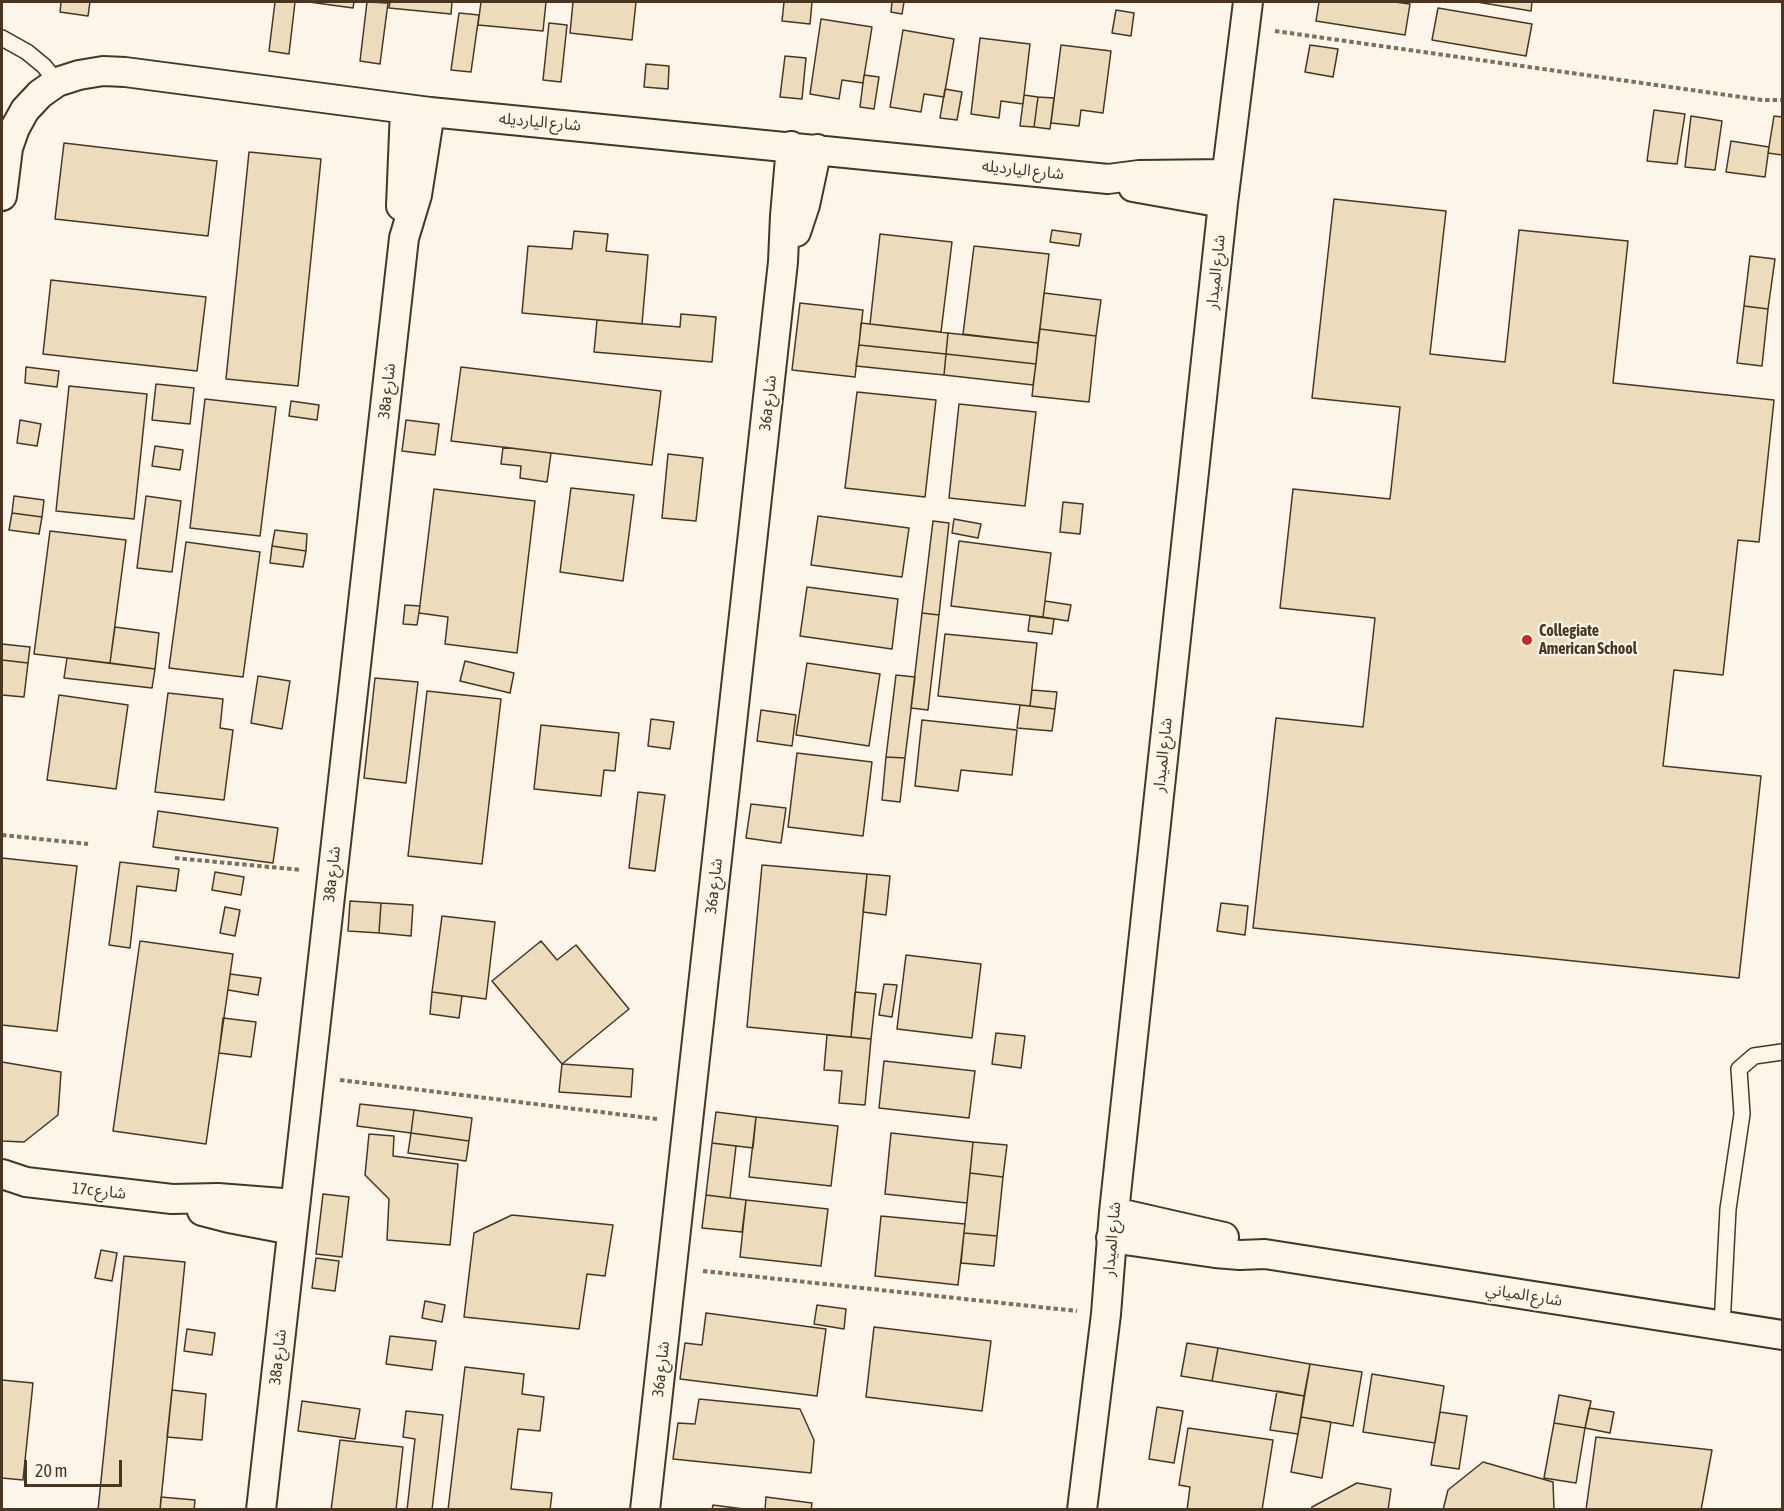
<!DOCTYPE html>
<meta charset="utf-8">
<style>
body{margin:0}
#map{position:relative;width:1784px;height:1511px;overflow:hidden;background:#fbf6e9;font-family:"Asap Condensed",sans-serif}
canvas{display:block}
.frame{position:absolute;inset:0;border:3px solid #4a3520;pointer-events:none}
.scale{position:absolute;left:24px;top:1460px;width:98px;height:27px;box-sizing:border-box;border:3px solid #4a3520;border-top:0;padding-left:8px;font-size:18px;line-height:21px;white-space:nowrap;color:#4a3520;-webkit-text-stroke:4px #fbf6e9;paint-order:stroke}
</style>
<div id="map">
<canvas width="1784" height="1511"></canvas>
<div class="frame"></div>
<div class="scale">20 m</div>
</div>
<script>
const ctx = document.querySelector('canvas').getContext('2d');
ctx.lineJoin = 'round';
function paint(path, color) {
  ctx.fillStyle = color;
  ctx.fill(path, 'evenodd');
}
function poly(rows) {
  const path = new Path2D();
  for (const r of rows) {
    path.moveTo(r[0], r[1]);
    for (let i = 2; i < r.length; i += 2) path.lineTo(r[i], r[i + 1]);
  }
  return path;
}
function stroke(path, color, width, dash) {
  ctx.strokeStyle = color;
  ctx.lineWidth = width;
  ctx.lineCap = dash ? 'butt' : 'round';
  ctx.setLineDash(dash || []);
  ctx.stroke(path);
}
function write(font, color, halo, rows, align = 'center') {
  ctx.font = font + ' "Asap Condensed","Noto Sans Arabic",sans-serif';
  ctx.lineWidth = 4.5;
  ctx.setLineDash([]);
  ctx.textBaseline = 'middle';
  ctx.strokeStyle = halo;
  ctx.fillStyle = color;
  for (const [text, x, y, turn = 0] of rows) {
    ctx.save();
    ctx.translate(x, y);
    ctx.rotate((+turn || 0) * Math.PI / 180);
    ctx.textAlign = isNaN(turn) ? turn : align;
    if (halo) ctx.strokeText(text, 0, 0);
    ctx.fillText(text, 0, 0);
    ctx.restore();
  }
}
const building = poly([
 [61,2,90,2,88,16,60,12,61,2],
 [275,2,295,2,289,54,269,51,275,2],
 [309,2,354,2,353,8,309,2],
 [367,2,388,3,380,64,360,61,367,2],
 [390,2,452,2,451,14,389,8,390,2],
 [481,2,546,2,543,31,478,25,481,2],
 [573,2,636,2,632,40,570,33,573,2],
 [784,2,812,2,810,24,782,21,784,2],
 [892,2,904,2,902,14,891,12,892,2],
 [1319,2,1395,2,1410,4,1405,35,1316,21,1319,2],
 [1477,2,1532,2,1531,11,1477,2],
 [1438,8,1532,24,1526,56,1432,40,1438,8],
 [1116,10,1134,13,1131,36,1112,33,1116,10],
 [459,13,479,15,471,72,451,70,459,13],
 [821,19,872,27,863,83,842,80,839,99,810,94,821,19],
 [549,23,567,25,561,82,543,80,549,23],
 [903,30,954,39,944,97,924,94,921,112,890,107,903,30],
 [980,38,1030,44,1023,104,1001,101,999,118,971,114,980,38],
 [1061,45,1111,51,1103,113,1081,110,1079,126,1051,123,1061,45],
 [1310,45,1338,49,1333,77,1305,72,1310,45],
 [785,56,806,58,802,99,780,97,785,56],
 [646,64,669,66,668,89,644,87,646,64],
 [864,75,879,77,874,109,860,107,864,75],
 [945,89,962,92,957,120,940,118,945,89],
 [1024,95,1038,97,1034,127,1020,126,1024,95],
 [1038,97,1054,98,1050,129,1034,127,1038,97],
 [1654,110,1685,114,1677,164,1647,161,1654,110],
 [1691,116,1722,121,1715,170,1685,167,1691,116],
 [1774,116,1782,117,1782,155,1768,153,1774,116],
 [1731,141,1769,147,1765,177,1726,172,1731,141],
 [64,143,217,161,208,236,55,219,64,143],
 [249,152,321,159,298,386,226,379,249,152],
 [1334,199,1446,211,1430,354,1505,362,1519,230,1628,241,1613,383,1774,400,1759,542,1738,540,1723,675,1674,670,1663,766,1761,776,1739,978,1253,928,1276,718,1363,727,1375,618,1280,608,1293,489,1390,499,1400,407,1312,398,1334,199],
 [1052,230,1081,234,1079,246,1050,242,1052,230],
 [574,231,608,234,606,251,648,255,642,324,522,313,528,246,572,249,574,231],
 [880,234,952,242,941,332,870,324,880,234],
 [974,246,1049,254,1038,343,963,334,974,246],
 [1750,256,1775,259,1768,309,1744,306,1750,256],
 [51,280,206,297,197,371,43,354,51,280],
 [1044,293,1101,300,1096,336,1040,329,1044,293],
 [800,303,863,310,855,377,792,370,800,303],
 [1744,306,1768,309,1762,366,1737,363,1744,306],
 [681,314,716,317,712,362,594,352,597,320,680,327,681,314],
 [861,323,948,333,946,354,859,345,861,323],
 [1040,329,1096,336,1089,402,1032,396,1040,329],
 [948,333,1038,343,1036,364,946,354,948,333],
 [859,345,946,354,944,375,856,366,859,345],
 [946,354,1036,364,1033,385,944,375,946,354],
 [26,367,59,371,57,387,25,383,26,367],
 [461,367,661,391,652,465,451,441,461,367],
 [156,384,194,388,190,424,152,420,156,384],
 [69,386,147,394,134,519,56,511,69,386],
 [857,392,936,400,925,497,845,488,857,392],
 [205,399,276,407,260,536,190,528,205,399],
 [291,401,319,405,317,420,289,416,291,401],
 [959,404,1036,412,1025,506,949,498,959,404],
 [20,420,41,424,37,446,17,443,20,420],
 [406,420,439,424,435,455,402,451,406,420],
 [155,446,183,450,180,470,152,466,155,446],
 [503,447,551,453,547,482,520,478,521,466,501,464,503,447],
 [668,454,703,458,696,521,662,518,668,454],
 [571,488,634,495,623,581,560,572,571,488],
 [434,489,535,501,517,653,445,644,448,617,419,613,434,489],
 [14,496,44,500,42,517,12,513,14,496],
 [146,496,181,501,172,572,137,568,146,496],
 [1063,502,1083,504,1080,534,1060,532,1063,502],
 [12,513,42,517,39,534,9,530,12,513],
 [818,516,909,528,902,577,811,565,818,516],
 [954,519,981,524,978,538,952,533,954,519],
 [933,521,949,523,939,615,922,613,933,521],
 [275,530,307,534,306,551,272,546,275,530],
 [50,531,126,540,110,663,34,654,50,531],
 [959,541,1051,553,1043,617,951,606,959,541],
 [186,542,260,552,243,677,169,668,186,542],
 [272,546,306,551,303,567,270,563,272,546],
 [807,587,898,599,892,649,800,636,807,587],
 [1045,601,1071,605,1068,621,1043,617,1045,601],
 [405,605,420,606,417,625,403,624,405,605],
 [922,613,939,615,928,710,911,708,922,613],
 [1030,616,1054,619,1052,634,1028,631,1030,616],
 [115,627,159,633,155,669,110,663,115,627],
 [945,634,1037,643,1030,706,938,696,945,634],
 [2,644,30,647,28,663,2,660,2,644],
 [67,658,155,669,152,688,64,678,67,658],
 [2,660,28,663,24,697,2,695,2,660],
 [465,661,514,673,510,693,460,681,465,661],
 [807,663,880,674,869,746,796,735,807,663],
 [896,675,915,677,905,758,886,757,896,675],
 [258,676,290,681,282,729,251,723,258,676],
 [375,678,418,682,406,783,364,778,375,678],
 [1032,690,1057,692,1055,709,1030,706,1032,690],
 [427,691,501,699,482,864,408,856,427,691],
 [168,693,223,699,220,728,233,730,224,800,155,792,168,693],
 [59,695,128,705,116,789,47,780,59,695],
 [1020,705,1055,709,1052,731,1017,728,1020,705],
 [761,710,796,715,792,746,757,741,761,710],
 [651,719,674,722,670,749,648,746,651,719],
 [922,720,1017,730,1012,775,961,770,958,791,915,786,922,720],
 [541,725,619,733,615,771,604,770,601,796,534,789,541,725],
 [797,753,872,762,863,836,788,827,797,753],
 [886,757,905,758,900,802,882,800,886,757],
 [638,792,665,795,655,871,629,868,638,792],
 [751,804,786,808,781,843,746,838,751,804],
 [158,811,278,828,273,863,153,847,158,811],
 [2,858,77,866,57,1031,2,1025,2,858],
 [120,862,179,869,176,891,137,886,130,948,109,945,120,862],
 [762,865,867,874,851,1037,747,1027,762,865],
 [215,872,244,877,241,895,212,890,215,872],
 [867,874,890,876,886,915,863,912,867,874],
 [350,901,381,903,379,933,348,931,350,901],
 [381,903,413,905,411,936,379,933,381,903],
 [1221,903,1248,906,1245,935,1217,931,1221,903],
 [225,907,240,910,235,936,220,933,225,907],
 [442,916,495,922,486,999,432,992,442,916],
 [140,941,233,954,206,1144,113,1131,140,941],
 [541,941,557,960,576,945,629,1009,562,1064,492,981,541,941],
 [906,955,981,964,972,1038,897,1029,906,955],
 [230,974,261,978,258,995,228,990,230,974],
 [884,984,897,985,892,1017,879,1015,884,984],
 [432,992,462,996,459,1018,430,1014,432,992],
 [855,992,876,994,871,1039,851,1037,855,992],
 [223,1018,256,1022,251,1057,219,1053,223,1018],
 [996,1033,1025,1036,1021,1068,992,1064,996,1033],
 [827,1035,871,1039,865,1105,839,1103,842,1071,824,1070,827,1035],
 [884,1061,975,1071,969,1118,879,1108,884,1061],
 [2,1062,61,1072,58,1115,24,1142,2,1141,2,1062],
 [562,1064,633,1069,631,1097,559,1092,562,1064],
 [360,1104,414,1110,411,1133,357,1126,360,1104],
 [414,1110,472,1118,469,1141,411,1133,414,1110],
 [716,1112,756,1117,753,1148,712,1143,716,1112],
 [756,1117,838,1126,831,1186,749,1177,756,1117],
 [411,1133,469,1141,466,1161,408,1153,411,1133],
 [891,1133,973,1142,967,1203,885,1194,891,1133],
 [369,1134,394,1136,393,1156,458,1164,450,1245,387,1240,389,1199,365,1175,369,1134],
 [973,1142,1007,1145,1003,1177,970,1173,973,1142],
 [712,1143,736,1146,730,1198,706,1195,712,1143],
 [970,1173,1003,1177,997,1236,964,1233,970,1173],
 [323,1194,349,1197,342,1257,316,1254,323,1194],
 [706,1195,746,1200,742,1232,702,1228,706,1195],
 [746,1200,828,1209,821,1266,740,1257,746,1200],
 [512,1215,613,1225,605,1276,587,1274,579,1329,464,1317,474,1233,512,1215],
 [881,1216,965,1224,958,1285,875,1276,881,1216],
 [964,1233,997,1236,994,1266,961,1263,964,1233],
 [101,1250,117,1253,112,1281,95,1278,101,1250],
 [124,1256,185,1262,160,1510,98,1510,124,1256],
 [316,1258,339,1261,335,1291,312,1288,316,1258],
 [425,1301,445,1305,442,1322,422,1318,425,1301],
 [817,1305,846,1309,844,1329,814,1324,817,1305],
 [706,1313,826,1329,817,1396,680,1379,685,1343,702,1345,706,1313],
 [874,1327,991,1341,982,1411,866,1397,874,1327],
 [187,1329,215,1333,212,1355,184,1351,187,1329],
 [390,1336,436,1341,432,1370,386,1364,390,1336],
 [1187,1343,1218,1348,1212,1381,1181,1376,1187,1343],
 [1218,1348,1310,1364,1304,1396,1212,1381,1218,1348],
 [1310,1364,1362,1372,1353,1426,1301,1417,1310,1364],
 [465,1367,524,1374,522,1394,544,1397,540,1431,518,1429,511,1489,552,1493,550,1510,448,1510,465,1367],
 [1372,1374,1444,1386,1435,1443,1363,1432,1372,1374],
 [2,1380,33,1383,23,1480,2,1478,2,1380],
 [172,1390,206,1394,202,1440,167,1437,172,1390],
 [1277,1391,1304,1396,1298,1434,1270,1430,1277,1391],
 [1559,1395,1591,1401,1585,1428,1554,1423,1559,1395],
 [699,1399,800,1409,814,1440,811,1473,673,1459,678,1423,695,1424,699,1399],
 [302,1401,360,1409,355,1439,298,1431,302,1401],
 [1157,1407,1183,1411,1174,1463,1149,1459,1157,1407],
 [1589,1408,1614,1412,1610,1433,1585,1428,1589,1408],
 [406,1411,443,1415,432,1510,407,1510,415,1439,403,1437,406,1411],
 [1440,1412,1467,1416,1459,1469,1431,1465,1440,1412],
 [1301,1417,1331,1422,1322,1478,1291,1472,1301,1417],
 [1554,1423,1585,1428,1576,1483,1544,1478,1554,1423],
 [1188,1428,1273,1440,1262,1510,1187,1510,1190,1487,1179,1485,1188,1428],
 [1596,1437,1712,1450,1701,1510,1586,1510,1596,1437],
 [340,1440,403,1447,396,1510,331,1510,340,1440],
 [1483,1462,1553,1482,1554,1510,1443,1510,1448,1490,1483,1462],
 [1357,1483,1391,1489,1388,1510,1311,1510,1312,1507,1357,1483],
 [161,1497,195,1500,194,1510,160,1510,161,1497],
 [766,1497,812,1503,811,1510,765,1510,766,1497],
 [713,1505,751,1510,712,1510,713,1505]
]);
paint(building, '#ecdcbc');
stroke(building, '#4a3520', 1.5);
const lane = poly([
 [2,38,27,52,44,66,57,82],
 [1722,1326,1728,1209,1742,1114,1739,1069,1754,1056,1782,1052]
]);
const street = poly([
 [1133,187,1223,203],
 [2,196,8,148,15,128,25,110,40,94,57,82,79,75,103,71,125,72,430,112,1108,179,1139,175,1226,174],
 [401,206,405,109],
 [796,232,805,205,817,149],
 [2,1174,26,1182,172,1199,218,1198,295,1204],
 [202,1211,229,1218,292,1230],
 [1114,1212,1224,1237],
 [1111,1238,1215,1253,1240,1255,1265,1254,1782,1335],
 [261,1510,404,238,417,195,430,112],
 [645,1510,783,262,785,216,791,146],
 [1082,1510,1106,1314,1114,1212,1223,203,1248,2]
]);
stroke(lane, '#4a3520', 18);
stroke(street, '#4a3520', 32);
stroke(poly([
 [1275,31,1762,100,1782,100],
 [2,835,88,844],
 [175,858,302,870],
 [340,1080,657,1119],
 [703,1271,1077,1311]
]), '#7f6f5c', 4, [4.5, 3]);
stroke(lane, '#fbf6e9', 15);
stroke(street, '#fbf6e9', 28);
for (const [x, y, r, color] of [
 [1527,640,6,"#c62828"]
]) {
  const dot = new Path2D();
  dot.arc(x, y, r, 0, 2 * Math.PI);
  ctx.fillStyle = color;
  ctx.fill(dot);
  stroke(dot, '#fbf6e9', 2);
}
write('16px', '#4a3520', '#fbf6e9', [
 ["شارع اليارديله",540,122,5],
 ["شارع اليارديله",1023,170,6],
 ["شارع الميدار",1216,272,-84],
 ["38a شارع",387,391,-84],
 ["36a شارع",768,403,-84],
 ["شارع الميدار",1163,755,-84],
 ["38a شارع",332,874,-84],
 ["36a شارع",714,886,-84],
 ["17c شارع",99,1191,6],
 ["شارع الميدار",1112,1239,-85],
 ["شارع المياني",1524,1295,9],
 ["38a شارع",278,1357,-84],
 ["36a شارع",661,1369,-84]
]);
write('bold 16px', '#4a3520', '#fbf6e9', [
 ["Collegiate",1539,631],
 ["American School",1539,649]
], 'left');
</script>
